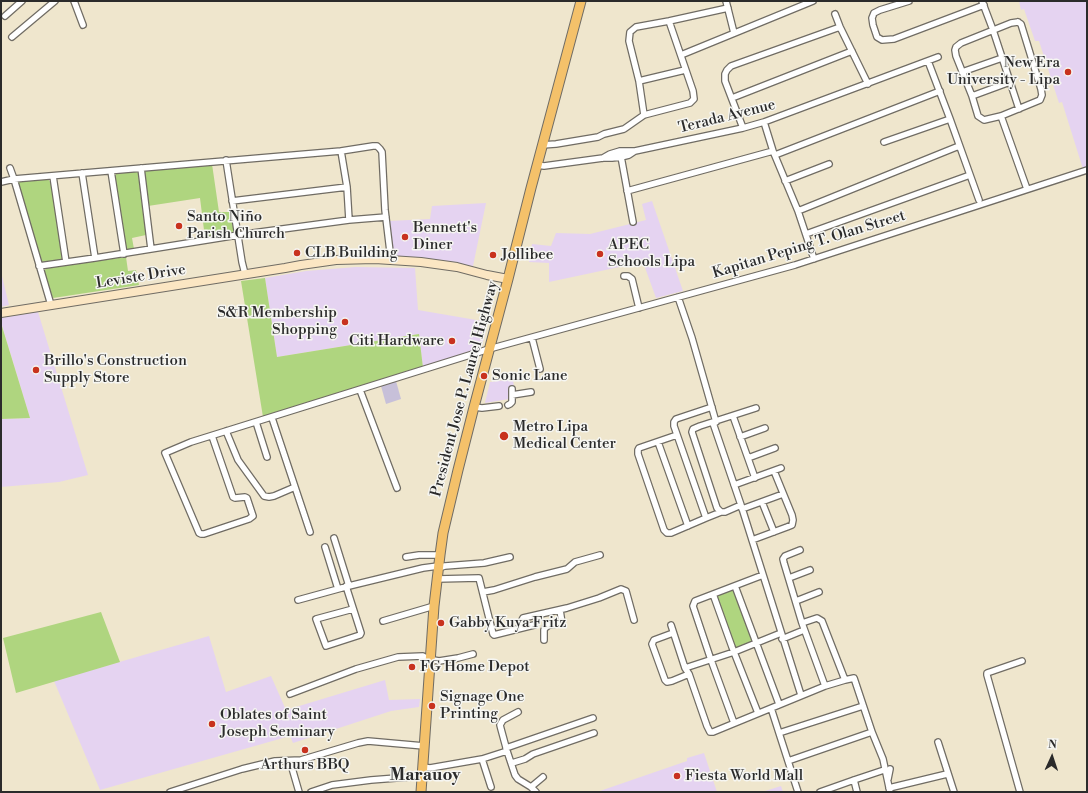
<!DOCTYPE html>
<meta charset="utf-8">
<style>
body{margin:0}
#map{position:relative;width:1088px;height:793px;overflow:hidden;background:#efe6cd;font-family:"Libre Bodoni",serif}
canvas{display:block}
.frame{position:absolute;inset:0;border:2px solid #2b2b2b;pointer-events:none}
.north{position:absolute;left:1032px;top:737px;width:40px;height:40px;-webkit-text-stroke:3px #f6f6f2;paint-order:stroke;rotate:3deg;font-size:11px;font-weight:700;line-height:16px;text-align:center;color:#2b2b2b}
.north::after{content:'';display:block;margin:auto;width:14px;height:18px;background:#2b2b2b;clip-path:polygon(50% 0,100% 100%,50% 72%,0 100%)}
</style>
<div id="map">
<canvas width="1088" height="793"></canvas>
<div class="frame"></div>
<div class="north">N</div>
</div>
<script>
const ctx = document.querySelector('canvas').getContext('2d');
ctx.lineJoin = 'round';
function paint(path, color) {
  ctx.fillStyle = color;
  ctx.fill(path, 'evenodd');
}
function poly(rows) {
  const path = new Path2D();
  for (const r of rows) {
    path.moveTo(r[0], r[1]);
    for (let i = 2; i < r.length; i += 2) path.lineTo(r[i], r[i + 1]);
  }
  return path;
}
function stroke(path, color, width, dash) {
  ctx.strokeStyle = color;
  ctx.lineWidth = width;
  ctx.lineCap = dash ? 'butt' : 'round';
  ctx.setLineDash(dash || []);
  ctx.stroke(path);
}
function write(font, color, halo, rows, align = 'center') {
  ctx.font = font + ' "Libre Bodoni",serif';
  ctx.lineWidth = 3;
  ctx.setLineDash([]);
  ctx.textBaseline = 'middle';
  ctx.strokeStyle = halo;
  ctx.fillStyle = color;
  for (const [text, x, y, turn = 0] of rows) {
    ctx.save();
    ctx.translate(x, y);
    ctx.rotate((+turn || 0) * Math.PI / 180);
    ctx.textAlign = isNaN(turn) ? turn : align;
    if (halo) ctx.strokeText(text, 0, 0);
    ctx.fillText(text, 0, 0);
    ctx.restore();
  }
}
paint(poly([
 [1019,1,1087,1,1087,168,1083,169,1062,102,1059,103,1039,41,1035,41,1024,9,1021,10],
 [652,201,683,291,656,298,643,262,549,282,549,263,529,262,532,244,551,246,556,233,590,234,646,220,642,204],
 [486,203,473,266,394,256,389,221,430,219,432,206],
 [356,267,415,268,418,310,488,322,481,349,423,368,419,334,277,357,265,278,306,271],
 [1,272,9,305,1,307],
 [38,312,88,475,59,482,1,487,1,419,30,418,1,322,1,318],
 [513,379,515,398,485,403,490,382],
 [209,636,226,692,271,676,286,710,385,680,389,700,420,699,419,707,391,711,293,743,290,736,100,790,54,681],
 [704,753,717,792,597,792,687,761,687,758],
 [781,786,783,792,762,792]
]), '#e5d3f1');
paint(poly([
 [396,381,401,399,386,404,381,386]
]), '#c7c0d9');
paint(poly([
 [212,164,219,212,229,212,231,213,234,233,205,238,200,198,148,206,143,172,144,170],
 [136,170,138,173,146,235,132,238,134,249,130,250,126,248,115,176,117,172],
 [48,179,51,183,62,259,61,260,43,263,41,260,18,183,21,181],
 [126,257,128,271,136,270,139,285,53,298,45,276,44,272,46,268],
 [265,278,277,357,419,334,423,368,263,417,241,281],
 [1,323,30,418,1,419],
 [732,590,735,591,752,640,751,643,737,648,735,646,717,596,719,595],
 [101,612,120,662,16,693,3,638]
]), '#afd57f');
const street = poly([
 [74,1,83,25],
 [726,1,734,33],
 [909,1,880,10,874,13,872,18,873,25,877,37,882,40,894,39,984,5],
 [982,1,993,30,1019,109],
 [835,14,840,27,868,84],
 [5,16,22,1],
 [1018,22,1021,24,1041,89,1042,95,1040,100,1001,116,984,120,978,116,972,96,956,56,955,50,956,47,961,43,1011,23,1018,22],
 [12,37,55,1],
 [681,55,813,1],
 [928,61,950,119,979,200],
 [962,72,1002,58],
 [639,81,685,70],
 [972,96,1010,82],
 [732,98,852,51],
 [644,115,639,81,629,41,630,32,636,27,669,21,728,8],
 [1001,116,1027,189],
 [764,122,773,151,798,211,814,259],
 [743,128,725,81,725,74,727,70,731,66,840,27],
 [884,142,950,119],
 [542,145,556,144,598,137,604,134,624,129,644,115,690,103,694,99,693,91,669,21],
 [341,151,347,187,349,220],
 [620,151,633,222],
 [775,155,940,91],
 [603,158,610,154,620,151,635,151],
 [226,160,242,262,245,274],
 [537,165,544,166,603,158,612,158,621,157,629,155,635,151,743,128,764,122,938,57],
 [141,168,151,249],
 [111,171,124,254],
 [82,173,95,258],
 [53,176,66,262],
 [785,181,829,164],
 [1,182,14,179,10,168],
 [627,191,773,151],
 [232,201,347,187],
 [798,211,959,146],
 [806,234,970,175],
 [39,266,95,258,238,235,349,220,386,217],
 [624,276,628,276,632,279,639,308],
 [678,297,692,338,716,422],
 [51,305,14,179,341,151,373,146,377,146,380,149,382,152,385,210,391,260],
 [532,338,540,369],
 [360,390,397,488],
 [512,395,531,392],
 [508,405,510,404,512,402,512,389],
 [474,407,482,408,499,406],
 [712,407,676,419,674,422,674,426,706,518,721,512],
 [733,416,755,478],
 [272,418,310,532],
 [256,422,267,457],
 [713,423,741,505,801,695],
 [226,431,238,460,264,496,269,497,274,496,295,487],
 [677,435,639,448,638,450,638,454,664,530,667,533,671,533,706,518],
 [212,436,233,497,235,498,245,497,247,498,253,516,249,519,204,534,201,534,199,533,165,453,191,442,489,349,795,265,1087,170],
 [740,437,765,428],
 [658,442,688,526],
 [748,458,775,448],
 [734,485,781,468],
 [762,502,774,532],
 [741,505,725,512,721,512,717,508,692,432,693,429,700,426,756,408],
 [742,509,783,494],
 [334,538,349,586],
 [752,540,787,527,792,525,793,520,792,515,774,471],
 [325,547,338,589],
 [800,550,785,556,783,559,784,563,802,623,825,686],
 [406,557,419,555,440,555],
 [438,568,445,566,484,563,510,557],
 [789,578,810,570],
 [437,579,479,578,493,634,494,635,534,625],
 [346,586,361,633,360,635,326,646,316,619,353,609],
 [735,586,779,704],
 [483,592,494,590,535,577,567,569,575,562,600,555],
 [713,594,732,647,758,713],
 [298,600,349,586,423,568,438,566],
 [796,601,819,592],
 [383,621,434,606],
 [802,623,817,618,822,621,845,680],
 [671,625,685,668,689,674,707,726,710,732,713,732,825,686,845,680,854,678,872,732,883,759,890,792],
 [523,627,522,620,523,618,567,608,599,598,621,589,626,591,634,620],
 [673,633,654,640,652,644,665,680,667,682,672,681,689,674],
 [782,639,804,630],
 [544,640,544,630,545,628,549,625,562,623,560,610],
 [685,668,734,652,781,633],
 [290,694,356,669,398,657,423,656,428,659,439,661,458,658,473,654],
 [771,708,798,792],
 [518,712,503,720,500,725,501,729,507,751,515,775,518,779,531,787,536,792],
 [734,723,711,660,693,606,695,601,763,575],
 [779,733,863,706],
 [938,742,954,792],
 [506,748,593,718],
 [482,759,491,787],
 [290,761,299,792],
 [788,761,872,732],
 [512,763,525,759,533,754,594,733],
 [423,767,430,768,482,759,507,751],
 [888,779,890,769],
 [854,780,857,792],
 [531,787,543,777],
 [889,788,947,774],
 [170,792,242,769,275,761,301,760,358,743,368,741,424,746],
 [311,792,332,785,371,780,422,776],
 [820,792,854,780,884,770],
 [1020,792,987,675,987,673,990,672,1022,661]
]);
const secondary = poly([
 [1,313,285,268,301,265,336,260,375,259,421,262,457,267,487,275,508,279]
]);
const primary = poly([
 [421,792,434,606,440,555,443,533,458,470,474,407,508,279,531,188,581,1]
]);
stroke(street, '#706c64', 8);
stroke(secondary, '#706c64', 10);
stroke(primary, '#706c64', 11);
stroke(street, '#fff', 5.5);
stroke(secondary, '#fbe6c3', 8);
stroke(primary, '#f4c16a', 9);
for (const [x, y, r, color] of [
 [1068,72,4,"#c8321e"],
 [179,226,4,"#c8321e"],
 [405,237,4,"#c8321e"],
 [297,253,4,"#c8321e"],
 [600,254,4,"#c8321e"],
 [493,255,4,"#c8321e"],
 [345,322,4,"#c8321e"],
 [452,341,4,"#c8321e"],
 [36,370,4,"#c8321e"],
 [484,376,4,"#c8321e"],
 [504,436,5,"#c8321e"],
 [441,623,4,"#c8321e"],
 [412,667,4,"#c8321e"],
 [432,706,4,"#c8321e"],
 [212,724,4,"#c8321e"],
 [305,750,4,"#c8321e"],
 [677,776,4,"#c8321e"]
]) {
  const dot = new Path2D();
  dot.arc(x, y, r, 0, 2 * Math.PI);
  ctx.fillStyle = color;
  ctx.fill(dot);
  stroke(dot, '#f6f6f2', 1.5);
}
write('15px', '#2b2b2b', '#f6f6f2', [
 ["New Era",1060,63,"right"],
 ["University - Lipa",1060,80,"right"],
 ["Santo Niño",187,217],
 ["Parish Church",187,234],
 ["Bennett's",413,228],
 ["Diner",413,245],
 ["APEC",608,245],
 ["Schools Lipa",608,262],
 ["CLB Building",305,253],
 ["Jollibee",501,255],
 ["S&R Membership",337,313,"right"],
 ["Shopping",337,330,"right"],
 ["Citi Hardware",444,341,"right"],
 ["Brillo's Construction",44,361],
 ["Supply Store",44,378],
 ["Sonic Lane",492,376],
 ["Metro Lipa",513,427],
 ["Medical Center",513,444],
 ["Gabby Kuya Fritz",449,623],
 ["FG Home Depot",420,667],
 ["Signage One",440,697],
 ["Printing",440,714],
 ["Oblates of Saint",220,715],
 ["Joseph Seminary",220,732],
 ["Arthurs BBQ",305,765,"center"],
 ["Fiesta World Mall",685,776]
], 'left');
write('15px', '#2b2b2b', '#f6f6f2', [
 ["Terada Avenue",727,117,-14],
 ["Kapitan Peping T. Olan Street",809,245,-17],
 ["Leviste Drive",141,277,-9],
 ["President Jose P. Laurel Highway",465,389,-75]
]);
write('bold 17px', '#2b2b2b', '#f6f6f2', [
 ["Marauoy",425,776]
]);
</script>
